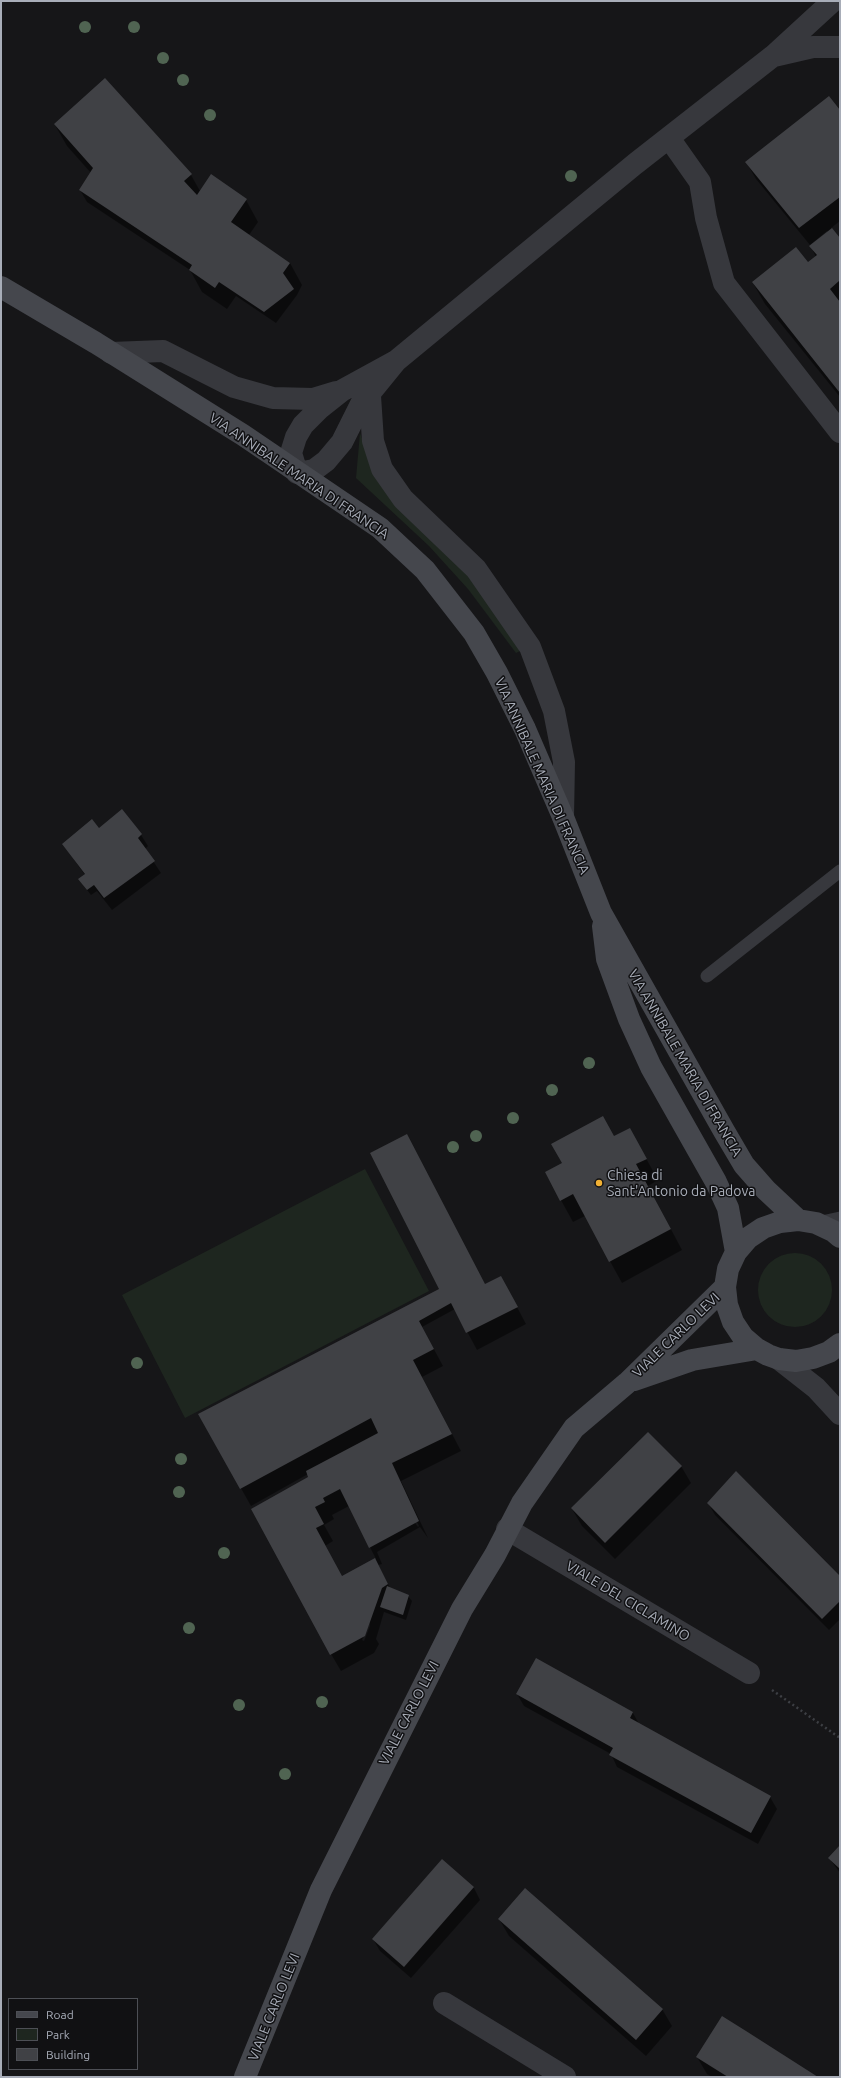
<!DOCTYPE html>
<style>
body{margin:0}
#map{position:relative;width:841px;height:2078px;overflow:hidden;background:#161618;font-family:Ubuntu,sans-serif}
canvas{display:block}
.frame{position:absolute;inset:0;border:2px solid #a8adb8;pointer-events:none}
.legend{position:absolute;left:8px;top:1998px;width:130px;height:72px;box-sizing:border-box;background:#111113;border:1px solid #4d4f55;margin:0;padding:5px 7px;list-style:none;font-size:12px;color:#a8adb8}
.legend li{display:flex;align-items:center;gap:8px;height:20px}
.legend b{width:20px;border:1px solid #4d4f55}
</style>
<div id="map">
<canvas width="841" height="2078"></canvas>
<div class="frame"></div>
<ul class="legend">
<li><b style="height:5px;background:#45474d"></b>Road</li>
<li><b style="height:11px;background:#1e261f"></b>Park</li>
<li><b style="height:11px;background:#404145"></b>Building</li>
</ul>
</div>
<script>
const ctx = document.querySelector('canvas').getContext('2d');
ctx.lineJoin = 'round';
function paint(path, color) {
  ctx.fillStyle = color;
  ctx.fill(path, 'evenodd');
}
function poly(rows) {
  const path = new Path2D();
  for (const r of rows) {
    if (r.length === 3) {
      path.moveTo(r[0] + r[2], r[1]);
      path.arc(r[0], r[1], r[2], 0, 2 * Math.PI);
      continue;
    }
    path.moveTo(r[0], r[1]);
    for (let i = 2; i < r.length; i += 2) path.lineTo(r[i], r[i + 1]);
  }
  return path;
}
function stroke(path, color, width, dash) {
  ctx.strokeStyle = color;
  ctx.lineWidth = width;
  ctx.lineCap = dash ? 'butt' : 'round';
  ctx.setLineDash(dash || []);
  ctx.stroke(path);
}
function write(font, color, halo, rows, align = 'center') {
  ctx.font = font + ' Ubuntu,sans-serif';
  ctx.lineWidth = 3;
  ctx.setLineDash([]);
  ctx.textBaseline = 'middle';
  ctx.strokeStyle = halo;
  ctx.fillStyle = color;
  for (const [text, x, y, turn = 0] of rows) {
    ctx.save();
    ctx.translate(x, y);
    ctx.rotate((+turn || 0) * Math.PI / 180);
    ctx.textAlign = isNaN(turn) ? turn : align;
    if (halo) ctx.strokeText(text, 0, 0);
    ctx.fillText(text, 0, 0);
    ctx.restore();
  }
}
paint(poly([
 [360,433,372,468,460,565,522,650,516,653,468,589,429,546,356,478],
 [365,1169,429,1291,185,1418,122,1295],
 [795,1290,37]
]), '#1e261f');
paint(poly([
 [840,112,840,221,831,228,840,239,840,397,765,304,753,283,808,263,816,257,811,247,828,233,827,231,810,245,756,179,746,162],
 [55,125,191,175,200,191,246,200,258,222,249,235,290,263,302,285,297,295,276,323,236,296,227,309,202,292,190,270,87,202,80,190,91,173,67,146],
 [92,820,102,832,141,835,148,846,145,849,161,873,112,910,97,891,91,895,83,885,85,875,63,844],
 [614,1138,642,1151,658,1180,648,1186,682,1250,622,1283,585,1216,573,1222,546,1173],
 [485,1285,510,1294,526,1324,477,1350,455,1309,422,1327,443,1366,422,1377,461,1451,401,1481,428,1538,420,1527,377,1552,382,1564,378,1565,390,1588,408,1596,412,1601,406,1620,384,1612,376,1639,379,1644,374,1653,341,1671,331,1654,308,1474,251,1506,199,1414],
 [349,1506,376,1559,342,1577,325,1546,333,1541,324,1525,334,1519,332,1515],
 [414,1516,419,1526,418,1527,415,1523],
 [370,1622,370,1626,364,1641,362,1640],
 [681,1466,691,1483,615,1559,582,1526,572,1509],
 [708,1503,840,1578,840,1619,829,1630,715,1515],
 [536,1659,633,1713,639,1724,770,1797,777,1809,758,1844,617,1767,611,1754,524,1706,517,1694],
 [840,1847,840,1873,829,1858],
 [442,1860,474,1888,480,1900,411,1978,380,1951,373,1939],
 [499,1919,662,2009,672,2026,646,2056,509,1936],
 [697,2057,816,2077,712,2077,707,2074]
]), '#0007');
paint(poly([
 [105,78,192,174,184,181,197,195,211,174,247,199,231,222,290,263,283,273,294,289,264,312,219,282,215,288,189,270,192,265,79,190,93,168,54,124],
 [829,96,840,110,840,197,799,228,745,162],
 [832,228,840,238,840,283,839,281,830,289,840,302,840,393,752,282,796,247,808,262,817,255,809,246],
 [122,809,142,834,138,838,155,861,104,898,94,885,87,890,78,879,85,874,62,844,92,819,99,828],
 [603,1116,614,1136,630,1128,647,1159,636,1164,671,1229,609,1262,573,1194,560,1201,545,1172,562,1163,551,1144],
 [407,1134,485,1284,501,1276,518,1307,466,1333,451,1303,419,1321,434,1349,413,1360,452,1434,392,1463,419,1521,369,1548,340,1489,323,1498,325,1502,315,1507,324,1524,316,1528,342,1576,375,1558,388,1584,382,1588,365,1636,330,1655,251,1509,308,1477,306,1471,378,1433,371,1418,240,1489,198,1414,439,1289,370,1153],
 [648,1432,682,1466,605,1543,571,1508],
 [736,1471,840,1576,840,1601,822,1619,707,1503],
 [387,1586,409,1595,403,1615,380,1607],
 [536,1658,633,1712,630,1718,771,1796,751,1833,609,1755,613,1748,516,1694],
 [840,1845,840,1869,828,1858],
 [442,1859,474,1887,404,1967,372,1939],
 [525,1888,663,2009,636,2040,498,1919],
 [722,2016,746,2031,818,2077,728,2077,696,2057]
]), '#404145');
stroke(poly([
 [772,1690,840,1738]
]), '#3d3f44', 2.5, [2, 3]);
stroke(poly([
 [707,976,840,871],
 [817,1223,840,1218]
]), '#37383d', 13);
stroke(poly([
 [774,56,813,47,840,47],
 [669,138,700,182,706,218,724,283,840,432],
 [111,353,163,351,234,387,273,398,313,399,336,392],
 [396,361,361,404,342,442,326,461,314,470,297,473,291,453,296,437,303,425,319,409,343,390,396,361,635,164,773,56,833,1],
 [370,396,373,441,382,469,403,499,476,569,530,647,554,711,564,762,563,817],
 [779,1359,816,1388,840,1414],
 [507,1529,749,1673],
 [444,2003,565,2077]
]), '#37383d', 22);
stroke(poly([
 [1,287,96,343,243,435,380,528,425,570,474,633,497,673,525,729,563,817,601,913,724,1131,744,1165,766,1190,798,1220],
 [603,926,607,959,629,1019,651,1067,716,1182,728,1208,736,1252],
 [840,1237,833,1231,816,1223,798,1220,780,1222,763,1228,748,1238,736,1252,728,1269,725,1287,727,1305,733,1322,743,1337,757,1349,768,1355,779,1359,796,1361,813,1358,829,1352,840,1344],
 [634,1380,692,1360,757,1349],
 [245,2077,321,1890,462,1609,495,1555,522,1503,574,1428,627,1383,725,1287]
]), '#45474d', 22);
ctx.fillStyle = '#506452';
for (const [x, y] of [
 [85,27],
 [134,27],
 [163,58],
 [183,80],
 [210,115],
 [571,176],
 [589,1063],
 [552,1090],
 [513,1118],
 [476,1136],
 [453,1147],
 [137,1363],
 [181,1459],
 [179,1492],
 [224,1553],
 [189,1628],
 [322,1702],
 [239,1705],
 [285,1774]
]) {
  ctx.beginPath();
  ctx.arc(x, y, 6, 0, 2 * Math.PI);
  ctx.fill();
}
for (const [x, y, r, color] of [
 [599,1183,4,"#f2b134"]
]) {
  const dot = new Path2D();
  dot.arc(x, y, r, 0, 2 * Math.PI);
  ctx.fillStyle = color;
  ctx.fill(dot);
  stroke(dot, '#111113', 1.5);
}
write('14px', '#a8adb8', '#111113', [
 ["VIA ANNIBALE MARIA DI FRANCIA",299,476,34],
 ["VIA ANNIBALE MARIA DI FRANCIA",542,776,66],
 ["VIA ANNIBALE MARIA DI FRANCIA",685,1063,60],
 ["VIALE CARLO LEVI",676,1335,-44],
 ["VIALE DEL CICLAMINO",628,1601,31],
 ["VIALE CARLO LEVI",409,1713,-63],
 ["VIALE CARLO LEVI",274,2007,-68]
]);
write('14px', '#a8adb8', '#111113', [
 ["Chiesa di",607,1175],
 ["Sant'Antonio da Padova",607,1191]
], 'left');
</script>
